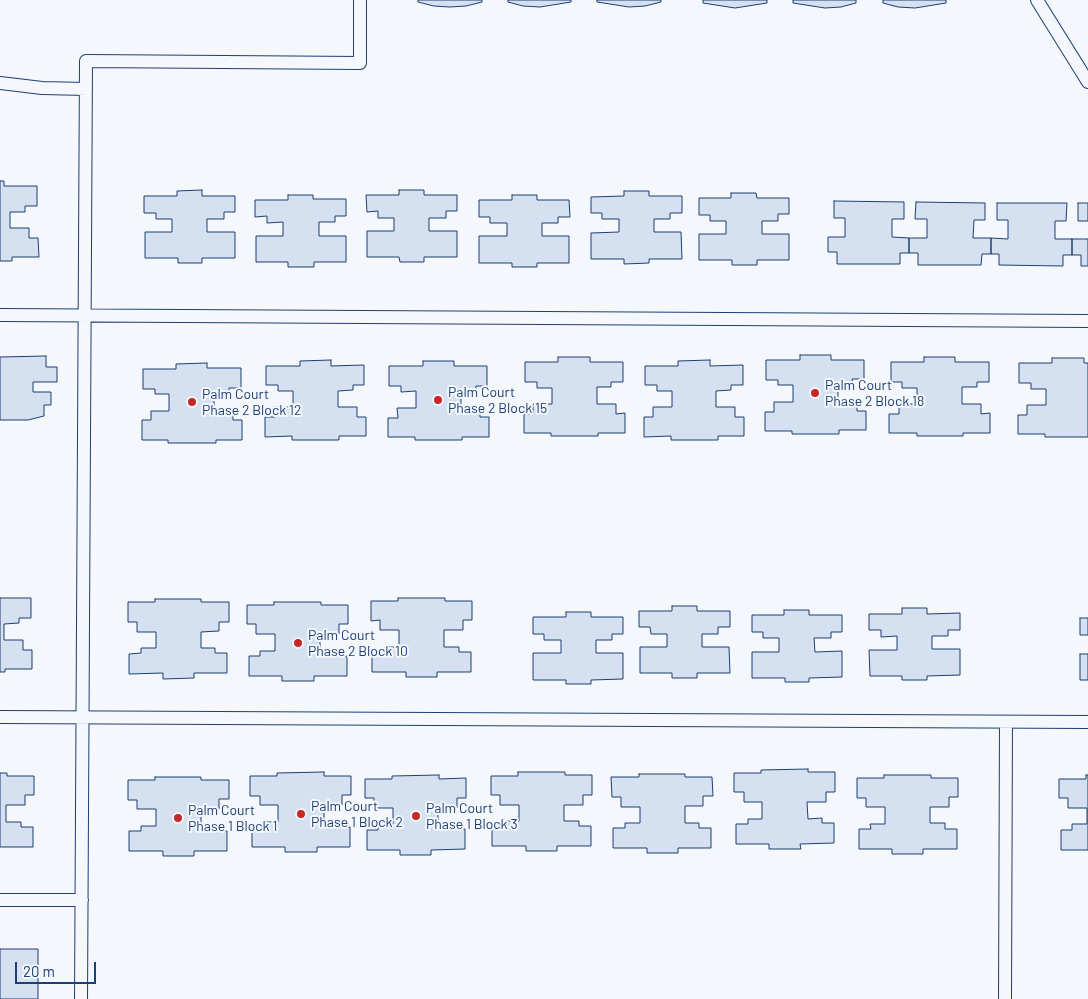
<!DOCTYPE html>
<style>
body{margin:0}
#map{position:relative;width:1088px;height:999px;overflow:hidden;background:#f4f7fb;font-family:Barlow,sans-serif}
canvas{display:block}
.scale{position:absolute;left:15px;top:962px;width:81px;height:22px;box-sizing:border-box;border:2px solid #1d3f73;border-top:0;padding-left:6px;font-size:15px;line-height:18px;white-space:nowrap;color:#1d3f73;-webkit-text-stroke:4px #f4f7fb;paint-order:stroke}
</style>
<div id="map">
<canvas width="1088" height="999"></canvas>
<div class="scale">20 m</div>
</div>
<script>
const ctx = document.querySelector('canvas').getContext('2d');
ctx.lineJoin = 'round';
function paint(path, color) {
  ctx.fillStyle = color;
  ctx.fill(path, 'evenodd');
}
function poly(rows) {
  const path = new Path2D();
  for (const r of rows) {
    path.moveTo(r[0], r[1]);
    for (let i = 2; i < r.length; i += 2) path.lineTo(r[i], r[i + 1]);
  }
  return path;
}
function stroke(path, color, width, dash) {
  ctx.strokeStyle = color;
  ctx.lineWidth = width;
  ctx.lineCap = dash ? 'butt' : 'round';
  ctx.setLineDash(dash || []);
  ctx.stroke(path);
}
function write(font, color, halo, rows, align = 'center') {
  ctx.font = font + ' Barlow,sans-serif';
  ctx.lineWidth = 4;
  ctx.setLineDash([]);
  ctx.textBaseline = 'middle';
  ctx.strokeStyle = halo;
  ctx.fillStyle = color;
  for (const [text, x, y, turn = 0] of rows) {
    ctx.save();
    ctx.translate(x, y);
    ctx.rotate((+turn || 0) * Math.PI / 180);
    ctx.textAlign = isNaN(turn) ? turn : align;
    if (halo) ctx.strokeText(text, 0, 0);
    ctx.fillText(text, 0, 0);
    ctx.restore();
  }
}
const building = poly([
 [418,0,482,0,482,2,466,6,450,7,434,6,418,2,418,0],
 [508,0,571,0,571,2,540,7,523,6,508,2,508,0],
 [597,0,661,0,661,2,645,6,629,7,597,2,597,0],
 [703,0,767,0,767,3,735,8,703,3,703,0],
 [793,0,856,0,856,3,841,7,825,8,793,3,793,0],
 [883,0,946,0,946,3,915,8,898,7,883,3,883,0],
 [0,181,4,181,4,186,37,186,37,206,25,206,25,212,10,212,10,228,29,228,29,238,38,238,39,257,12,257,12,261,0,261,0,181],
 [202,190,202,196,235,196,235,212,224,212,224,219,207,219,207,232,235,232,235,258,202,258,202,263,178,263,178,258,145,258,145,232,172,232,172,219,156,219,156,213,144,213,144,196,177,196,177,191,202,190],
 [399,190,424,190,424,195,457,195,457,211,446,211,446,218,429,218,429,231,457,231,457,257,424,257,424,262,400,262,399,257,367,257,367,231,394,231,394,218,378,218,378,211,367,212,366,195,399,195,399,190],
 [624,191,649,191,649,196,682,196,682,213,670,213,670,219,654,219,654,232,681,232,682,259,649,259,649,263,624,264,624,259,591,259,591,233,619,232,619,219,602,219,602,213,591,213,591,197,624,196,624,191],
 [731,193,756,193,757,198,789,198,789,214,778,214,778,221,762,221,762,234,789,234,789,260,757,260,757,265,732,265,732,260,699,260,699,234,726,234,726,221,710,221,710,215,699,215,699,198,731,198,731,193],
 [288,195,313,195,313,199,346,199,346,216,335,216,335,222,319,222,319,236,346,236,346,262,314,262,314,267,288,267,288,262,256,262,256,236,283,236,283,222,267,223,267,216,255,217,255,200,288,200,288,195],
 [512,195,537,195,537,200,569,200,570,217,558,217,558,223,542,223,542,236,569,236,569,263,537,263,537,267,512,267,512,263,479,263,479,236,507,236,507,223,490,223,490,217,479,217,479,200,512,200,512,195],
 [834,201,904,202,904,219,892,219,892,237,909,238,909,253,900,253,900,264,837,264,837,252,828,252,828,237,845,237,845,218,834,218,834,201],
 [916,202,985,203,985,220,974,220,973,238,991,238,991,254,982,254,981,265,918,265,918,253,909,253,909,238,927,238,927,219,915,219,916,202],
 [997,203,1067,203,1066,221,1055,221,1055,239,1072,239,1072,255,1063,255,1063,266,999,265,999,254,991,254,991,238,1008,239,1008,220,997,220,997,203],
 [1078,203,1088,203,1088,221,1078,221,1078,203],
 [1072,239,1088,239,1088,266,1081,266,1081,255,1072,255,1072,239],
 [800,355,831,355,831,360,864,360,864,379,852,379,853,385,838,385,838,402,857,401,857,411,866,411,866,430,839,430,839,434,792,434,792,431,765,431,765,412,774,412,774,402,793,402,793,385,778,385,778,380,766,380,766,360,800,360,800,355],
 [46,356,46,367,57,367,57,382,33,382,33,392,51,392,51,405,44,405,44,416,28,420,0,420,0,357,46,356],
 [558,357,590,357,590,362,623,362,623,382,611,382,611,387,597,387,597,404,616,404,616,414,625,413,625,433,598,433,598,436,551,436,551,433,524,433,524,414,533,414,533,404,552,404,552,388,537,388,537,382,525,382,525,362,558,362,558,357],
 [924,357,955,357,955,362,989,362,989,382,977,382,977,387,962,387,962,404,981,404,981,414,990,413,990,433,963,433,963,436,917,436,917,433,889,433,889,414,899,414,899,404,917,404,917,388,902,388,902,382,891,382,891,362,924,362,924,357],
 [1052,358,1084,358,1084,363,1088,363,1088,437,1045,437,1045,434,1018,434,1018,415,1027,415,1027,405,1046,405,1046,389,1031,389,1031,383,1019,383,1019,363,1052,363,1052,358],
 [331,360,331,366,364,365,364,385,353,385,353,390,338,391,338,407,357,407,357,417,366,417,366,436,339,436,339,440,292,440,292,436,265,437,265,417,275,417,274,407,293,407,293,391,278,391,278,385,266,385,266,366,300,366,300,361,331,360],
 [710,360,710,366,743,365,743,385,731,385,731,390,716,391,716,407,735,407,735,417,744,417,744,436,718,436,718,440,671,440,671,436,644,437,644,417,653,417,653,407,672,407,672,391,657,391,657,385,645,385,645,366,678,366,678,361,710,360],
 [423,361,454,361,454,366,487,366,487,386,476,386,476,391,461,391,461,408,480,407,480,417,489,417,489,437,462,437,462,440,415,440,415,437,388,437,388,418,398,418,397,408,416,408,416,391,401,392,401,386,389,386,389,366,423,366,423,361],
 [207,363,207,368,241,368,241,388,229,388,229,393,214,393,214,410,233,410,233,420,242,420,242,440,216,440,216,443,168,443,168,440,142,440,142,420,151,420,151,411,169,411,169,394,155,394,155,389,143,389,143,369,176,369,176,364,207,363],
 [0,598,31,598,31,618,19,618,19,623,4,624,4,640,23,640,23,650,32,650,32,669,5,669,5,672,0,672,0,598],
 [398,598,445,598,445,601,472,601,472,620,463,620,463,630,444,630,444,647,459,647,459,652,471,652,471,672,437,672,437,677,406,677,406,672,372,672,372,652,385,652,385,647,399,647,399,630,380,630,380,620,371,621,371,601,398,601,398,598],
 [155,599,201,599,201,602,229,602,229,622,219,622,219,631,201,632,201,648,215,648,215,653,227,653,227,673,194,673,194,678,163,679,163,673,129,674,129,654,141,653,141,648,156,648,156,632,137,632,137,622,128,622,128,602,155,602,155,599],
 [274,602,321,602,321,605,348,605,348,624,339,624,339,634,320,634,320,651,335,651,335,656,347,656,347,676,314,676,314,681,282,681,282,676,249,676,249,656,260,656,260,651,275,651,275,634,256,634,256,624,247,624,247,605,274,605,274,602],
 [672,606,697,606,697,611,730,611,730,627,718,627,718,634,702,634,702,647,729,647,730,673,697,673,697,678,672,678,672,673,640,673,640,647,667,647,667,634,651,634,650,627,639,627,639,611,672,611,672,606],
 [902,608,927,608,927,614,960,613,960,630,948,630,948,636,932,636,932,649,960,649,960,675,927,676,927,680,902,680,902,676,870,676,869,650,897,650,897,636,881,637,881,630,869,630,869,614,902,614,902,608],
 [784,610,809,610,809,615,842,615,842,632,831,632,831,638,814,638,815,652,842,651,842,677,809,678,809,682,785,682,785,678,752,678,752,652,779,652,779,638,763,638,763,632,752,632,752,615,784,615,784,610],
 [566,612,591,612,591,617,623,617,623,634,612,634,612,640,596,640,596,653,623,653,623,679,591,680,591,684,566,684,566,680,533,680,533,653,561,653,561,640,544,640,544,634,533,634,533,617,566,617,566,612],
 [1080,618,1088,618,1088,635,1080,635,1080,618],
 [1080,654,1088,654,1088,680,1080,680,1080,654],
 [808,769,808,772,835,772,835,792,826,792,826,802,807,802,808,819,822,818,822,823,834,823,834,843,800,844,801,849,769,849,769,844,736,844,736,824,748,824,748,819,762,819,762,802,744,802,744,792,734,792,734,773,761,773,761,770,808,769],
 [324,772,324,776,351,776,351,795,342,795,342,805,324,805,324,822,338,822,338,827,350,827,350,847,317,847,317,852,285,852,285,847,252,847,252,827,264,827,264,822,278,822,278,805,260,805,260,796,250,796,250,776,277,776,277,773,324,772],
 [518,772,565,772,565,775,592,775,592,795,583,795,583,805,564,805,564,821,579,821,579,826,591,826,591,846,557,846,557,851,526,851,526,846,492,846,492,827,505,827,505,821,519,821,519,805,500,805,500,795,491,795,491,776,518,776,518,772],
 [0,773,7,773,7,776,34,776,34,795,25,795,25,805,6,805,6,822,21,822,21,827,33,827,33,847,0,847,0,773],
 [639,774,685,774,685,777,712,777,713,796,703,796,703,806,685,806,685,823,699,823,699,828,711,828,711,848,678,848,678,853,647,853,647,848,613,848,613,828,625,828,625,823,640,823,640,807,621,807,621,797,612,797,611,777,639,777,639,774],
 [439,775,439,779,466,778,466,798,457,798,457,808,438,808,438,824,453,824,453,829,465,829,465,849,431,850,431,855,400,855,400,850,367,850,367,830,378,830,378,824,393,824,393,808,374,808,374,798,365,798,365,779,392,779,392,776,439,775],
 [884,775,931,775,931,778,958,778,958,797,949,797,949,807,930,807,930,823,945,823,945,829,957,829,957,849,923,849,923,854,892,854,892,849,859,849,859,829,871,829,870,824,885,824,885,807,866,807,866,798,857,798,857,778,884,778,884,775],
 [1086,775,1088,775,1088,850,1061,850,1061,830,1072,830,1072,824,1087,824,1087,808,1068,808,1068,798,1059,798,1059,779,1086,779,1086,775],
 [155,777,201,777,201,780,229,780,229,799,219,799,219,809,201,809,201,826,215,826,215,831,227,831,227,851,194,851,194,856,163,856,163,851,129,851,129,831,141,831,141,826,156,826,156,809,137,809,137,800,128,800,128,780,155,780,155,777],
 [0,949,38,949,38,999,0,999,0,949]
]);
paint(building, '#d5e0f0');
stroke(building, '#1d3f73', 1);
const service = poly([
 [1037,0,1088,82],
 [0,83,42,88,86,89],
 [0,315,1088,321],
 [0,717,1088,722],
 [0,900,82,900],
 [81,999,86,61,360,63,360,0],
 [1005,999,1006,722]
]);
stroke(service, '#1d3f73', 14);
stroke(service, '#f4f7fb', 12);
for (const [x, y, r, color] of [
 [815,393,5,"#c62828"],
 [438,400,5,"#c62828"],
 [192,402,5,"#c62828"],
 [298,643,5,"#c62828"],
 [301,814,5,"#c62828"],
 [416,816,5,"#c62828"],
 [178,818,5,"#c62828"]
]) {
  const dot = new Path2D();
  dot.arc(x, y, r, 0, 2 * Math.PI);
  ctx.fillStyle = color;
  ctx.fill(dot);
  stroke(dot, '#f4f7fb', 2);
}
write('14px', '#1d3f73', '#f4f7fb', [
 ["Palm Court",825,385],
 ["Phase 2 Block 18",825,401],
 ["Palm Court",448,392],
 ["Phase 2 Block 15",448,408],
 ["Palm Court",202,394],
 ["Phase 2 Block 12",202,410],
 ["Palm Court",308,635],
 ["Phase 2 Block 10",308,651],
 ["Palm Court",311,806],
 ["Phase 1 Block 2",311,822],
 ["Palm Court",426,808],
 ["Phase 1 Block 3",426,824],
 ["Palm Court",188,810],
 ["Phase 1 Block 1",188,826]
], 'left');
</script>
